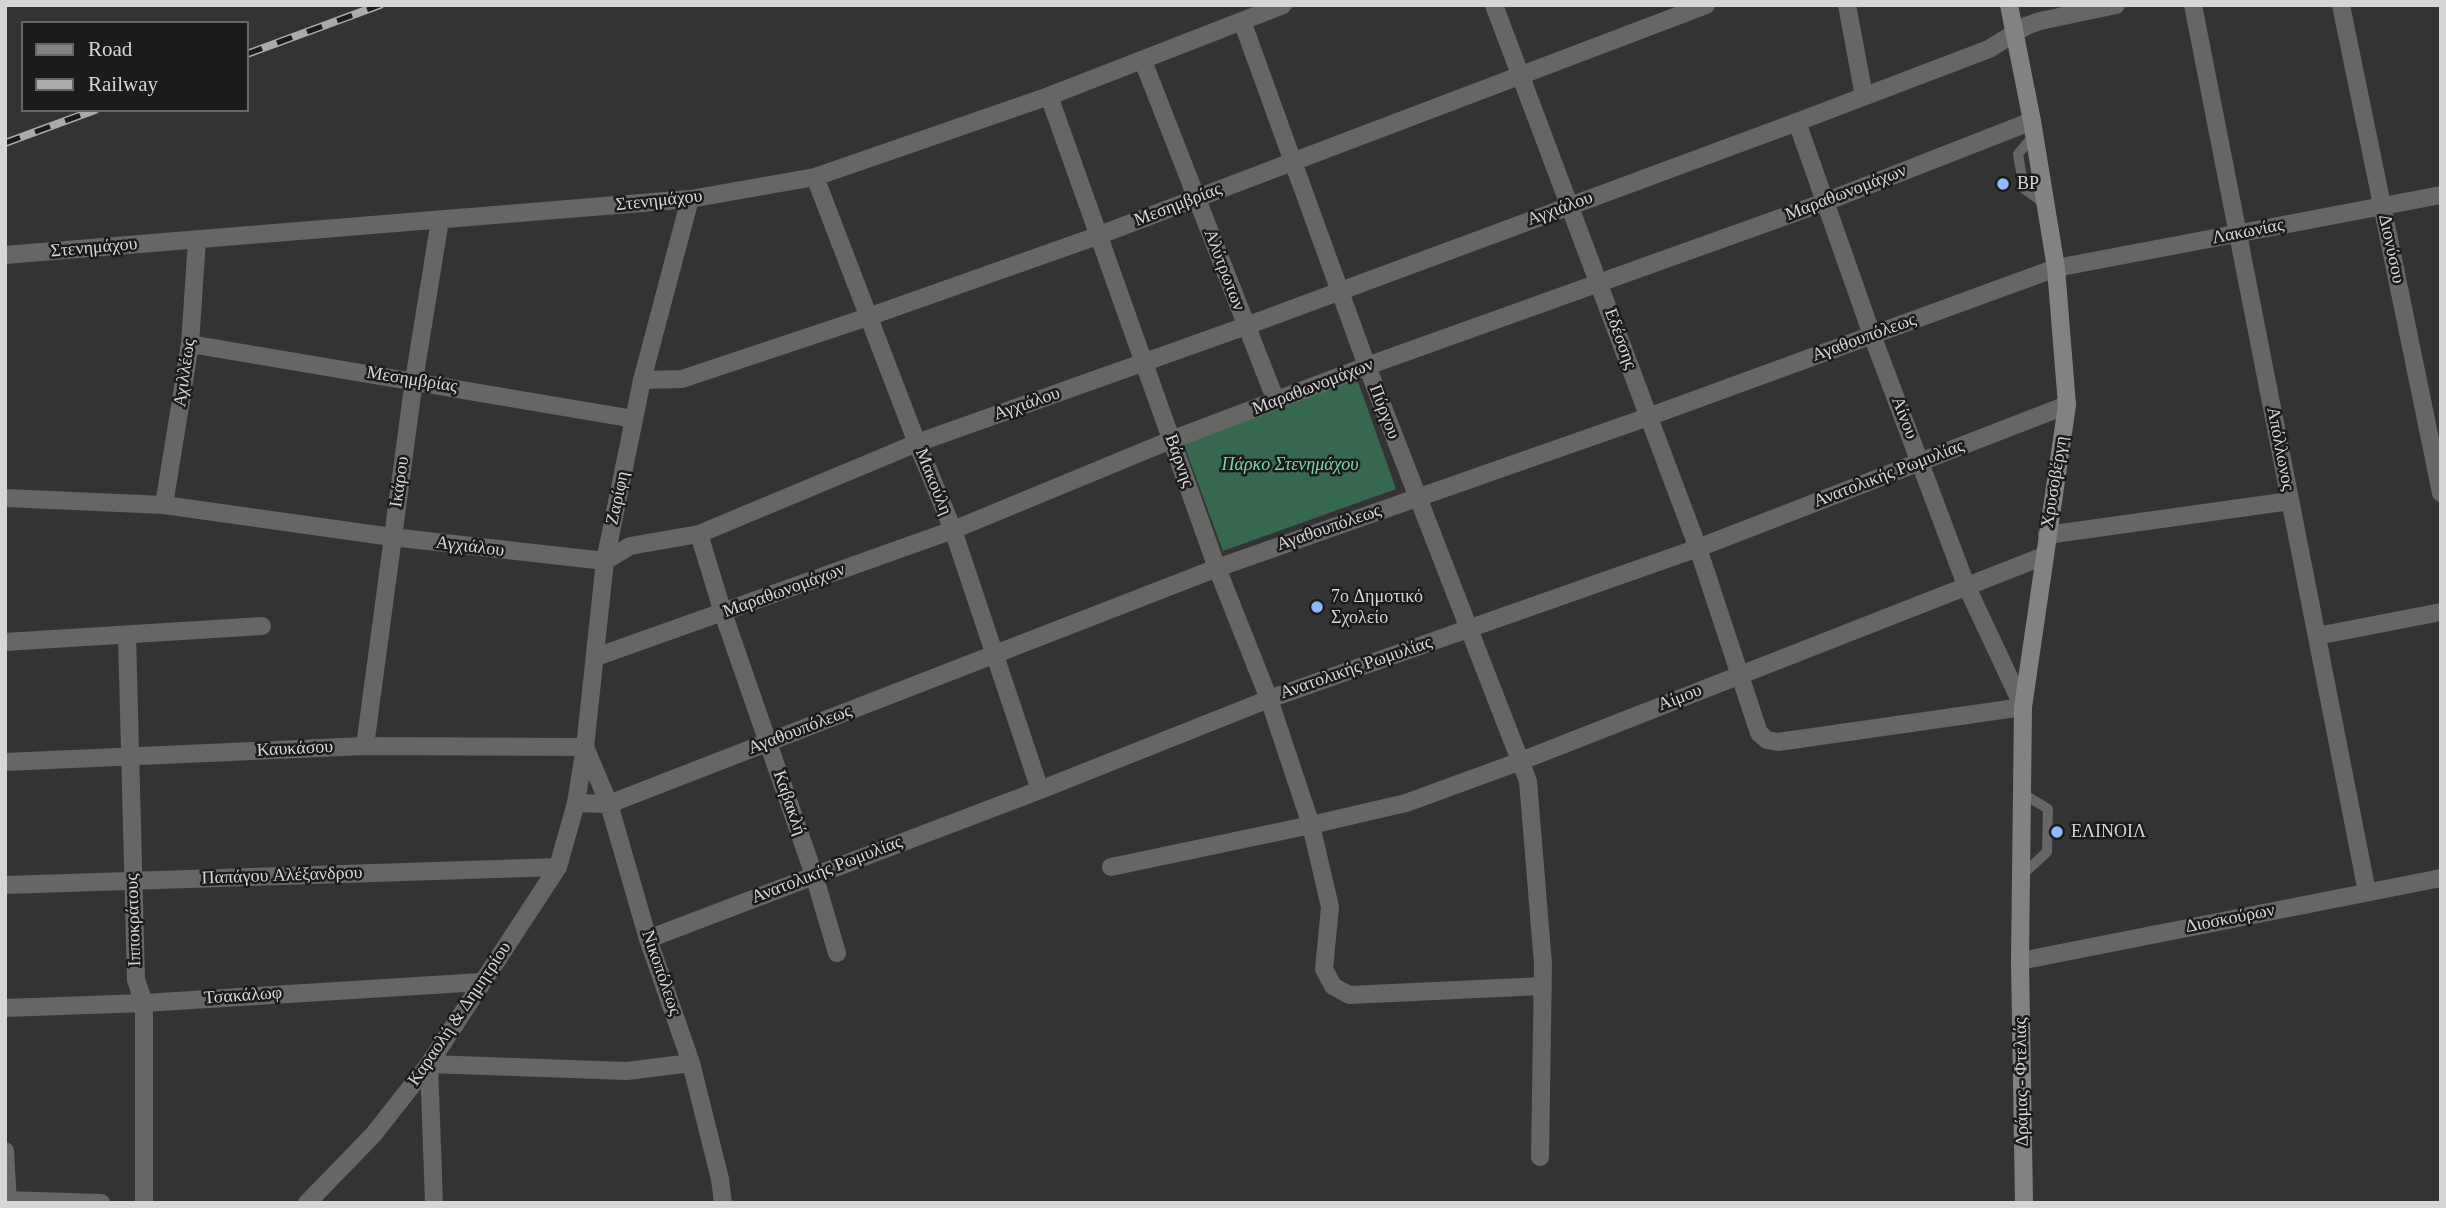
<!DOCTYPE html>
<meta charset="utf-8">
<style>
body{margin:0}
#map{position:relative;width:2446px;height:1208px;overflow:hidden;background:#333335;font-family:Georgia,serif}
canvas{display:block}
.frame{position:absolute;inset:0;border:7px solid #d6d6d8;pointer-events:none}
.legend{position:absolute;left:21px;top:21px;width:228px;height:91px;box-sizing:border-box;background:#1b1b1c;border:2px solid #666667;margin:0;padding:9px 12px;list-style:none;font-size:21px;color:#d6d6d8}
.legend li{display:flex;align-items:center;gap:14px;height:35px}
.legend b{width:35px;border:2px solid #666667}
</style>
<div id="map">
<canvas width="2446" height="1208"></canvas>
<div class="frame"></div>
<ul class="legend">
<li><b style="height:9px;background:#828280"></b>Road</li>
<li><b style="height:9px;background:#aaaaac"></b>Railway</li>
</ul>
</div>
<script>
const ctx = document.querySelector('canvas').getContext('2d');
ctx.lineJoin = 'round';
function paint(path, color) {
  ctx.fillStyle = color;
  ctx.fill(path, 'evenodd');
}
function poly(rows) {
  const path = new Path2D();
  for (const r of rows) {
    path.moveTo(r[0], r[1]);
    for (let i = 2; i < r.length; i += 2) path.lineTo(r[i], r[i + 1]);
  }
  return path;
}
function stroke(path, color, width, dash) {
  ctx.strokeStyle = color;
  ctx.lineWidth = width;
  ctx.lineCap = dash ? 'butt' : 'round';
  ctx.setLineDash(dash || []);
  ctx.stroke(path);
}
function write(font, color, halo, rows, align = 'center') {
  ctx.font = font + ' Georgia,serif';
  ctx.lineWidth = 5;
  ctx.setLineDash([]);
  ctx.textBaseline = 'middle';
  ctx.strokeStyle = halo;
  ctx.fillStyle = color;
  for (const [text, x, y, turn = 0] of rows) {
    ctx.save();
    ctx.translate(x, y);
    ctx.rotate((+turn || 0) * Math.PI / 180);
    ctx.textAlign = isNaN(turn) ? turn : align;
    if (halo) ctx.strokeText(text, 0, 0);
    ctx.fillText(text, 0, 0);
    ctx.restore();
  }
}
paint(poly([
 [1357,379,1396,489,1223,551,1183,442]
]), '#366850');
stroke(poly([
 [2034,135,2018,154,2024,189,2045,204],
 [2021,876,2047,852,2048,809,2022,793]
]), '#666664', 10);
stroke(poly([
 [1494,5,1698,548,1759,733,1767,740,1778,742,2023,707],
 [1847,5,1864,96],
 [2193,5,2367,892],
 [2341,5,2441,493],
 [1242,21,1367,366,1528,781,1543,964,1540,1157],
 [1143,61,1276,401],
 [815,177,917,443,953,530,1040,790],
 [190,344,634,419],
 [642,380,682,379,868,317,1097,236,1706,5],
 [5,498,164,505,392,537,605,561,630,546,699,534,917,443,1246,326,1797,122,1989,49,2026,26,2040,21,2116,5],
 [164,505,190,344,197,240],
 [699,534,723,613,814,875,837,953],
 [2047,535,2290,501],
 [127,635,136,980,144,1003,144,1203],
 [2317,636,2441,612],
 [5,642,262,626],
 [365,746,414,380,440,220],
 [585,747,609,804,648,939,691,1063,720,1179,723,1203],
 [576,803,609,804,1217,568,1648,417,2056,268],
 [1111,867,1311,825,1330,907,1324,969,1333,986,1349,995,1542,986],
 [5,885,558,867],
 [648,939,1040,790,1269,699,1698,548,2067,405],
 [5,1008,144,1003,481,982],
 [5,1151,8,1203],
 [5,1200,101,1203],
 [434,1203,429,1064,627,1071,691,1063]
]), '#666664', 18);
stroke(poly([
 [1049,96,1217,568,1269,699,1311,825,1406,803,1521,761,2044,556],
 [1797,122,1872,335,1966,585,2023,707],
 [5,255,690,199,815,177,1049,96,1283,5],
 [2056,268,2441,195],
 [596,657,953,530,1171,440,1367,366,1825,202,2032,121],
 [5,762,365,746,585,747],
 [2020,961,2441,878],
 [307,1203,373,1135,429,1064,558,867,576,803,585,747,605,561,642,380,690,199]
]), '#666664', 18);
stroke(poly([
 [2009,5,2032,121,2056,268,2067,405,2023,707,2020,961,2024,1203]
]), '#828280', 18);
const rail = poly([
 [247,54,380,5],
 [5,143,95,110]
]);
stroke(rail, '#aaaaac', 8);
stroke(rail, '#1b1b1c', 5, [16]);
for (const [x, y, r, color] of [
 [2003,184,7,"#8fb8fd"],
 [1317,607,7,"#8fb8fd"],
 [2057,832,7,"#8fb8fd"]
]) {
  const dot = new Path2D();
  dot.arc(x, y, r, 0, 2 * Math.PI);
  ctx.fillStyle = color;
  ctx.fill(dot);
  stroke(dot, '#1b1b1c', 2.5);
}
write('18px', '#d6d6d8', '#1b1b1c', [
 ["BP",2017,184],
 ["7ο Δημοτικό",1331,597],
 ["Σχολείο",1331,618],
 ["ΕΛΙΝΟΙΛ",2071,832]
], 'left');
write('18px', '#d6d6d8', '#1b1b1c', [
 ["Μαραθωνομάχων",1846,193,-21],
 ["Στενημάχου",659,201,-6],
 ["Μεσημβρίας",1178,205,-21],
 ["Αγχιάλου",1560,209,-20],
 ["Λακωνίας",2248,232,-11],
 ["Στενημάχου",94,248,-5],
 ["Διονύσου",2391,249,78],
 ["Αλύτρωτων",1224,270,69],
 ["Αγαθουπόλεως",1864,338,-20],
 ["Εδέσσης",1620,339,70],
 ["Αχιλλέως",185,373,-82],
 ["Μεσημβρίας",412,380,9],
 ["Μαραθωνομάχων",1313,387,-21],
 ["Αγχιάλου",1027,404,-19],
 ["Πύργου",1384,412,69],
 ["Αίνου",1904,418,69],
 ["Απόλλωνος",2280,449,79],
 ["Βάρνης",1179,461,70],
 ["Ανατολικής Ρωμυλίας",1889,474,-21],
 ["Ικάρου",400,482,-82],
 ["Μακούλη",933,482,68],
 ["Χρυσοβέργη",2055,482,-81],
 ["Ζαρίφη",618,498,-78],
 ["Αγαθουπόλεως",1329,528,-19],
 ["Αγχιάλου",470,547,7],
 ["Μαραθωνομάχων",784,591,-20],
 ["Ανατολικής Ρωμυλίας",1356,668,-19],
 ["Αίμου",1680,698,-21],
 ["Αγαθουπόλεως",800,730,-21],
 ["Καυκάσου",295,749,-3],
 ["Καβακλή",789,803,71],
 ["Ανατολικής Ρωμυλίας",827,870,-21],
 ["Παπάγου Αλέξανδρου",282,876,-2],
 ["Διοσκούρων",2230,919,-11],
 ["Ιπποκράτους",134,920,-92],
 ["Νικοπόλεως",661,973,71],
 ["Τσακάλωφ",243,996,-4],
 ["Καραολή & Δημητρίου",460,1014,-56],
 ["Δράμας - Φτελιάς",2022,1082,-91]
]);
write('italic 18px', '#79d8aa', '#1b1b1c', [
 ["Πάρκο Στενημάχου",1290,465]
]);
</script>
